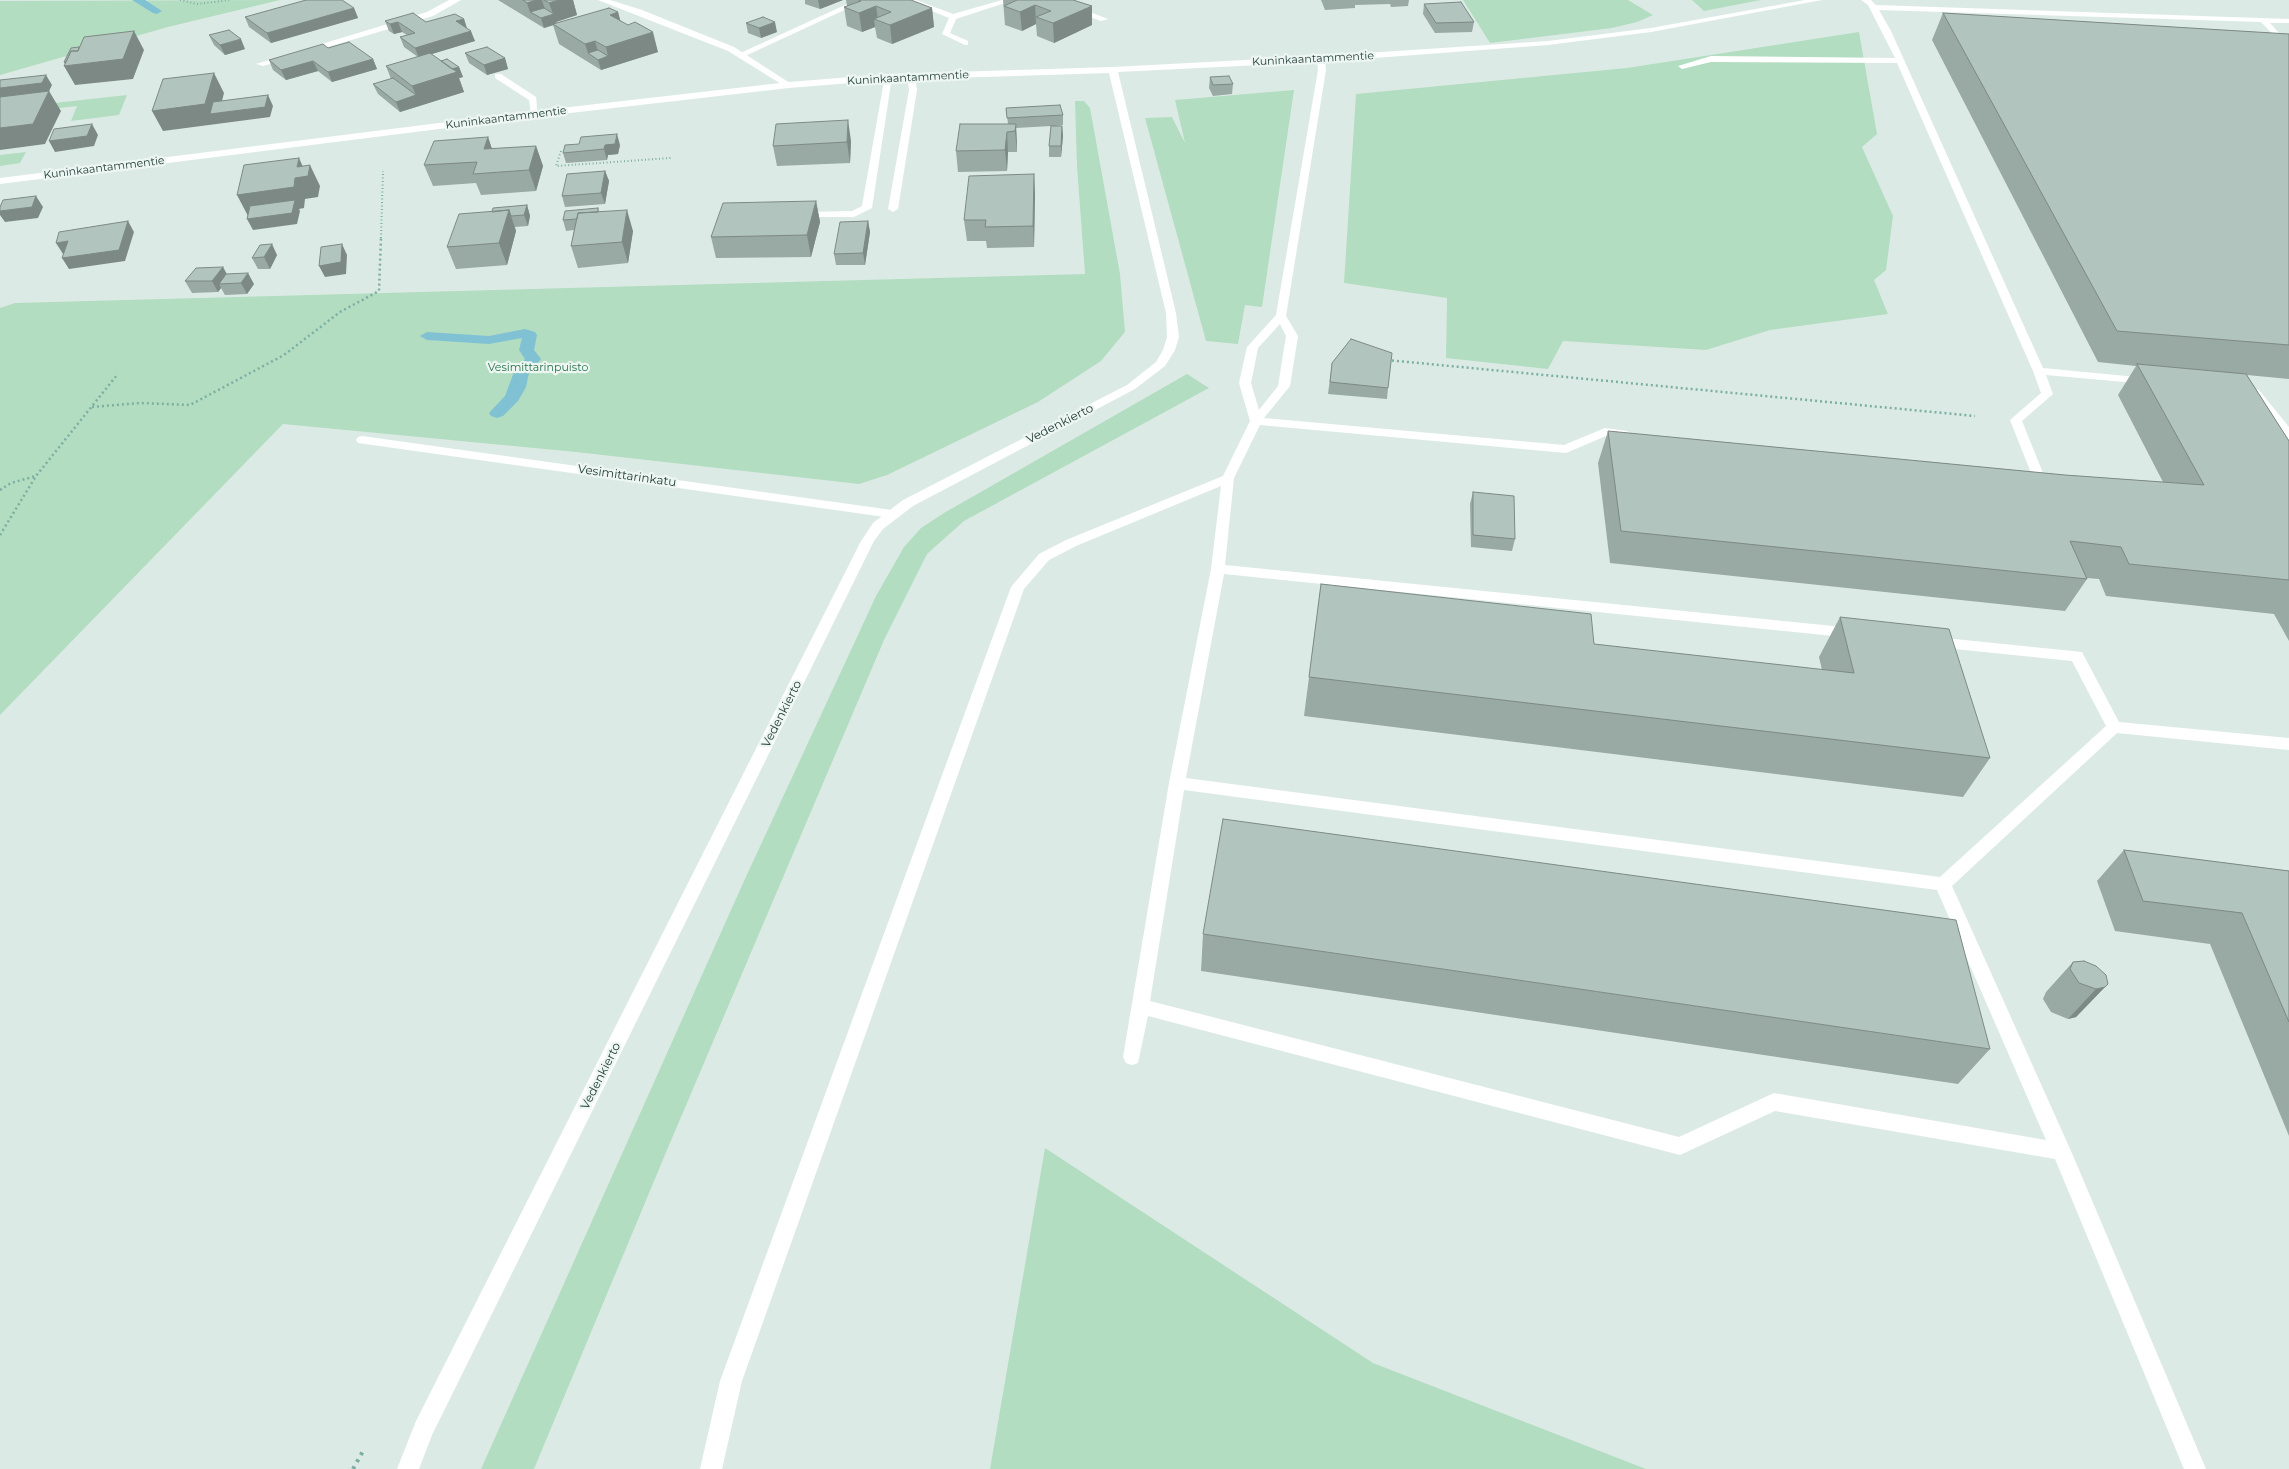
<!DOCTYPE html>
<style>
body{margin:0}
canvas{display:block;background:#dceae5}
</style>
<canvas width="2289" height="1469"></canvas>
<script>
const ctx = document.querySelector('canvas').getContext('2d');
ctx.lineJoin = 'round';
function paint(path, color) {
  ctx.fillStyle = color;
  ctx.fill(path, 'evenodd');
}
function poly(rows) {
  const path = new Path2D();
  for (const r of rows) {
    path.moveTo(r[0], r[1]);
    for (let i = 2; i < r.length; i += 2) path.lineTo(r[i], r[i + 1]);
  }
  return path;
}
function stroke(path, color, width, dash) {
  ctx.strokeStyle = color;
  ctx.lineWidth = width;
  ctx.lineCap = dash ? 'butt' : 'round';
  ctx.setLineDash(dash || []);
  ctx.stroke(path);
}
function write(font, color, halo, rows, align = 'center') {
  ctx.font = font + ' Montserrat,sans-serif';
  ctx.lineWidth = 4.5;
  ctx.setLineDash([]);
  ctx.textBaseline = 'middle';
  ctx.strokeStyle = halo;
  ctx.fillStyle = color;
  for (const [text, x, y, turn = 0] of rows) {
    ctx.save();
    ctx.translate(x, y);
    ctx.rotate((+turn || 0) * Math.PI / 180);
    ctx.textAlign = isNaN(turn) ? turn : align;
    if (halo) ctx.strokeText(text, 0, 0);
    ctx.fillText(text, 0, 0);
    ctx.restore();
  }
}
paint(poly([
 [280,0,168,27,0,75,0,1],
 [1463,0,1628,0,1653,15,1637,22,1612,28,1490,43],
 [1692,0,1761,0,1704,11],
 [1859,32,1877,134,1862,147,1893,216,1886,270,1874,280,1888,314,1770,330,1706,350,1563,341,1548,369,1446,358,1447,298,1344,283,1356,94,1627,68],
 [1294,90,1262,307,1245,305,1238,344,1206,341,1145,118,1172,117,1185,143,1175,100],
 [127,95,119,115,71,121,77,106,0,115,0,109],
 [1075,101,1084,101,1090,108,1120,274,1125,332,1101,361,1038,402,887,475,859,484,576,452,283,424,0,715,0,308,15,303,1085,274,1077,166],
 [26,152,20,163,0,166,0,155],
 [1187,374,1209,388,964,521,927,554,884,640,667,1150,534,1469,481,1469,744,881,876,596,904,547,921,528,944,513],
 [1045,1148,1373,1363,1646,1469,990,1469]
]), '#b3ddc1');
paint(poly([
 [132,0,145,0,162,11,157,14,153,13,132,0],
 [525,329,535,332,537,335,534,350,541,359,529,373,526,387,518,401,503,416,497,418,491,416,489,413,505,396,514,372,525,359,519,350,522,338,489,344,427,340,420,336,427,332,489,336,525,329]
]), '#80c1d3');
stroke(poly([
 [180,0,197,4,230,0],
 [561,151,556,166,671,158],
 [381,238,383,171]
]), '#7bafa2', 2, [1, 2.5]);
stroke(poly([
 [1387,360,1975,416],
 [92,407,140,403,190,405,284,355,340,312,379,291,381,237],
 [0,490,11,483,36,476],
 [0,535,36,476,117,375]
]), '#7bafa2', 2.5, [2, 3]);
stroke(poly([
 [353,1469,363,1451]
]), '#7bafa2', 4, [3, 5]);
paint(poly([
 [449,0,461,0,433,16,263,66,256,64,427,12,449,0],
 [856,0,866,0,743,57,736,55,856,0],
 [905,0,916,0,953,14,1002,0,1014,0,956,19,950,33,968,41,968,45,965,45,942,34,949,18,905,0],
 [1047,0,1058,0,1108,19,1101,21,1047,0],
 [1861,0,1871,0,1876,5,2289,19,2289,23,2270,23,2289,44,2289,51,2261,22,1879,10,1891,31,2043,368,2147,378,2153,381,2147,384,2046,375,2053,394,2022,421,2045,478,2043,481,2026,480,2020,476,2022,473,2031,473,2010,420,2041,393,2033,371,1897,63,1711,62,1682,69,1678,66,1711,56,1895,58,1868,5,1861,0],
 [1321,56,1325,59,1326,70,1286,316,1298,336,1290,386,1264,418,1564,445,1605,428,1627,431,1633,435,1627,439,1606,436,1566,453,1260,425,1234,478,1225,565,1853,628,1858,630,1860,633,1858,636,1853,638,1224,574,1186,778,1940,877,2106,726,2072,661,1935,647,1930,645,1928,642,1930,639,1935,637,2082,652,2119,722,2289,738,2289,750,2117,733,1952,886,2071,1151,2206,1469,2184,1469,2055,1159,1775,1111,1680,1155,1148,1016,1138,1063,1132,1065,1126,1063,1123,1057,1169,783,1211,569,1221,486,1076,546,1049,560,1024,589,742,1381,722,1469,700,1469,720,1381,1011,587,1039,554,1066,540,1223,476,1250,421,1239,383,1247,347,1276,315,1318,70,1317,59,1321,56],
 [1280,324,1286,336,1278,386,1259,410,1251,383,1258,348,1280,324],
 [1184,790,1937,890,2046,1140,1774,1093,1679,1137,1150,1001,1184,790],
 [911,73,915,76,917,90,898,209,893,212,888,209,909,90,907,76,911,73],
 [495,74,501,74,536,97,538,116,531,114,529,100,495,78,495,74],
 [885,75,892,77,872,208,854,217,803,217,803,213,807,212,852,211,862,206,885,75],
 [2255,389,2259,390,2289,427,2289,439,2285,438,2249,392,2255,389]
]), '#fff');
paint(poly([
 [598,0,610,0,642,10,734,47,793,85,786,87,728,51,598,0],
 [362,436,892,510,898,514,892,518,358,443,356,440,358,437,362,436]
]), '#fff');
paint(poly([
 [1805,0,1822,0,1651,32,1548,45,1321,62,1118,72,1176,313,1179,337,1175,350,1165,366,1135,389,913,506,883,529,874,541,432,1435,419,1469,397,1469,416,1421,861,541,873,523,903,500,1127,385,1156,362,1163,350,1167,337,1166,313,1109,73,888,80,789,88,535,117,0,184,0,178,535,111,789,82,888,74,1113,67,1321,56,1548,41,1651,28,1805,0]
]), '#fff');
paint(poly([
 [498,0,573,0,577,15,556,22,556,23,618,12,620,20,658,52,601,70,559,44,553,25,544,28],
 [805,0,843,0,820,9,805,4],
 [846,0,911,0,932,8,934,27,892,44,877,38,875,27,862,32,847,26,844,7,847,6],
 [1003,0,1073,0,1092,6,1092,25,1054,43,1037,36,1036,24,1022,31,1005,25],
 [1321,0,1409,0,1408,6,1391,7,1390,4,1355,5,1355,8,1325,10],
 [1424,4,1474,22,1472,32,1435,33,1423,14],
 [354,8,358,18,271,43,249,27,245,17],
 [1943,13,2289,34,2289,379,2247,375,2289,441,2289,641,2274,614,2106,596,2099,579,2087,578,2087,579,2065,611,1610,563,1598,463,1608,431,2065,475,2163,482,2118,395,2136,366,2098,362,1932,40],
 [464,19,467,28,475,41,431,54,441,61,459,67,463,77,459,78,464,92,400,112,378,94,373,84,391,79,386,66,418,57,404,47,400,37,407,35,402,32,394,34,389,31,385,21,426,22],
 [746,23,777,32,761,38,748,33],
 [209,35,245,49,225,55,214,45],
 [328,48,373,59,377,69,332,82,318,71,286,80,273,70,269,60],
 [465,53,505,58,508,69,487,75,469,63],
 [1210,77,1233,84,1232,94,1213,96,1209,88],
 [1006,108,1063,115,1063,125,1055,126,1062,126,1063,136,1061,157,1049,157,1049,146,1051,126,1016,128,1017,152,1008,152,1007,171,958,172,956,151,1008,124],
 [488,137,492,149,536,146,543,166,536,191,481,195,476,183,433,186,424,165],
 [851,141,850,163,777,166,773,146],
 [620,145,618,154,608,155,607,160,566,163,563,153],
 [605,171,609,181,605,204,565,207,562,196],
 [1034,174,1035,195,1034,247,987,248,986,241,967,241,964,220],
 [816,201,820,222,811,257,716,258,711,237],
 [527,205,530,216,528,226,515,227,516,231,507,265,456,269,447,247,492,212],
 [598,208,599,212,633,231,628,263,578,268,571,246,574,230,566,231,563,220],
 [868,221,870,232,865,265,836,265,834,254],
 [277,255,270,269,258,269,252,258],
 [223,267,226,274,254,284,247,294,225,295,221,288,218,292,192,293,185,281],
 [1332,363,1388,388,1387,399,1328,394],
 [1473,492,1515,539,1512,551,1471,547,1470,504],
 [1321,584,1594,644,1822,670,1819,657,1840,617,1990,758,1963,797,1304,716],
 [2124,850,2289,871,2289,1136,2210,944,2115,931,2097,881],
 [1203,934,1990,1049,1958,1084,1201,971],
 [2073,962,2105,987,2076,1017,2068,1019,2051,1012,2043,999,2046,992]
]), '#99a9a3');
paint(poly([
 [536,0,542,0,547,16,553,14,549,3,559,0,573,0,577,15,556,22,557,24,544,28,541,18,530,12,527,3],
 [818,0,843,0,820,9],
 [1035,5,1036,24,1022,31,1020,12],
 [876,6,878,20,874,19,875,27,862,32,859,13],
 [1092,6,1092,25,1054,43,1053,23],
 [354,8,358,18,271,43,267,33],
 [932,8,934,27,892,44,890,25],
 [618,12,623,31,610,15],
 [464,19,467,29,456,21],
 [398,22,402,32,394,34,390,24],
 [775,22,777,32,761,38,759,28],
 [134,31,144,50,133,79,75,85,64,66,66,66,64,62],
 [471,31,475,41,419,58,415,48],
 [653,32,658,52,601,70,598,60,588,53,585,44,595,41,600,59,608,56,606,47],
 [241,39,245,49,225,55,220,45],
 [505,58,508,69,487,75,484,65],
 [373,59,377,69,332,82,328,72],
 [313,61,318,71,286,80,281,70],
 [459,67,463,77,459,78,464,92,400,112,396,102,416,95,412,86,445,71],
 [214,73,224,93,219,113,268,95,273,106,270,117,163,131,152,111],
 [46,75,52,85,49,91,61,111,45,144,0,150,0,88],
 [848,120,851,141,850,163,847,142],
 [92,124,98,135,94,146,55,152,49,141],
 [1016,124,1017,144,1017,152,1015,131],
 [1062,126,1063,136,1061,157,1061,146],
 [1007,132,1008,152,1007,171,1005,150],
 [617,134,620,145,618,154,608,155,607,160,604,149,605,145],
 [488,137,495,158,484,149],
 [536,146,543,166,536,191,529,170],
 [299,158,307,176,310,165,320,186,318,197,305,199,304,208,299,209,300,211,297,224,253,230,247,219,293,209,248,216,237,195,297,167],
 [605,171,609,181,605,204,601,193],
 [1034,174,1035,195,1034,247,1033,226],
 [36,196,43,207,38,218,5,222,0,215,0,211],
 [816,201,820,222,811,257,807,235],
 [527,205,530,216,528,226,524,215],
 [509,210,516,231,507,265,499,243],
 [627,210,633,231,628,263,622,242],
 [128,221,134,232,125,261,69,269,62,258],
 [868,221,870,232,865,265,863,253],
 [68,241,75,252,63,254,56,243],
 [272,244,277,255,270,269,264,257],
 [342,244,347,255,346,274,325,277,319,266],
 [223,267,229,278,219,284,221,288,218,292,212,281],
 [248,273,254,284,247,294,241,283],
 [2105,987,2076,1017,2068,1019,2096,989]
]), '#7d8985');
const building = poly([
 [306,0,342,0,354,8,267,33,245,17,306,0],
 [523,0,536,0,527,3,523,0],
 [544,0,559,0,549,3,544,0],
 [859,0,911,0,932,8,890,25,874,19,891,12,876,6,859,13,844,7,861,1,859,0],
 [1017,0,1073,0,1092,6,1053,23,1036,17,1051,11,1035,5,1020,12,1004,6,1017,0],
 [1461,2,1474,22,1436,23,1424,4,1461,2],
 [544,8,554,14,541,18,530,12,544,8],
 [609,8,618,12,610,15,628,25,635,22,653,32,606,47,595,41,585,44,553,24,609,8],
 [413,13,426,22,455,14,464,19,456,21,471,31,415,48,400,37,415,33,398,22,390,24,385,21,413,13],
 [1943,13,2289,34,2289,345,2117,331,1943,13],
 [763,17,775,22,759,28,746,23,763,17],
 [229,30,241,39,220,45,209,35,229,30],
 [134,31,123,59,64,66,71,51,78,51,84,37,134,31],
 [349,42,373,59,328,72,313,61,281,70,269,60,323,44,328,48,349,42],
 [79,47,78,51,71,51,66,62,64,62,71,48,79,47],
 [487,47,505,58,484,65,465,53,487,47],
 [598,50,608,56,598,60,588,53,598,50],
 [430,53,457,72,412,86,386,66,430,53],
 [447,59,459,67,452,69,441,61,447,59],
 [214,73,205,104,152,111,163,79,214,73],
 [46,75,42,83,0,88,0,80,46,75],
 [1229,76,1233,84,1213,85,1210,77,1229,76],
 [393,78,416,95,396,102,373,84,393,78],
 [49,91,33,124,0,128,0,97,49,91],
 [268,95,265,107,210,114,213,102,268,95],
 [1060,105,1063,115,1007,118,1006,108,1060,105],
 [848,120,847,142,773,146,776,124,848,120],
 [92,124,87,136,49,141,54,129,92,124],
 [960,124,1016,124,1015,131,1007,132,1005,150,956,151,960,124],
 [1051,126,1062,126,1061,146,1049,146,1051,126],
 [617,134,615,144,605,145,604,149,563,153,565,145,579,144,581,137,617,134],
 [488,137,484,149,536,146,529,170,473,174,477,162,424,165,434,141,488,137],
 [299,158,297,167,310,165,308,176,295,178,294,187,237,195,244,165,299,158],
 [605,171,601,193,562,196,567,174,605,171],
 [1034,174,1033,226,985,227,986,220,964,220,969,176,1034,174],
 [36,196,32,207,0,211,0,207,3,200,36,196],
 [295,200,292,213,247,219,250,206,295,200],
 [816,201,807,235,711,237,723,203,816,201],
 [527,205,524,215,511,216,509,210,492,212,493,208,527,205],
 [598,208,598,212,578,213,577,219,563,220,565,211,598,208],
 [509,210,499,243,447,247,459,214,509,210],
 [627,210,622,242,571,246,578,213,627,210],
 [128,221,119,250,62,258,68,241,56,243,59,232,128,221],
 [868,221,863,253,834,254,840,222,868,221],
 [272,244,264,257,252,258,260,245,272,244],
 [342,244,341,262,319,266,321,247,342,244],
 [223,267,212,281,185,281,196,268,223,267],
 [248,273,241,283,219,284,226,274,248,273],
 [1351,339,1392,353,1388,388,1330,382,1332,363,1351,339],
 [2137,364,2246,374,2289,441,2289,580,2129,564,2121,547,2070,541,2087,579,1621,531,1608,431,2065,475,2204,485,2137,364],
 [1473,492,1514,496,1515,539,1473,535,1473,492],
 [1321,584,1591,614,1594,644,1854,673,1840,617,1949,629,1990,758,1309,677,1321,584],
 [1223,819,1956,920,1990,1049,1203,934,1223,819],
 [2124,850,2289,871,2289,1022,2242,913,2143,901,2124,850],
 [2084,961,2096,966,2106,975,2108,984,2105,987,2096,989,2079,983,2070,969,2073,962,2084,961]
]);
paint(building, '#b2c4be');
stroke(building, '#7d8985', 1);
write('11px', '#1e3934', '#edf6f2', [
 ["Kuninkaantammentie",1313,59,-3],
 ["Kuninkaantammentie",908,78,-3],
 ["Kuninkaantammentie",506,118,-7],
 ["Kuninkaantammentie",104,168,-7]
]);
write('11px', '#267248', '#edf6f2', [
 ["Vesimittarinpuisto",538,368]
]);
write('12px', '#1e3934', '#edf6f2', [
 ["Vedenkierto",1060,424,-27],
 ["Vesimittarinkatu",627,476,8],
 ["Vedenkierto",782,714,-63],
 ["Vedenkierto",601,1076,-63]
]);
</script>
